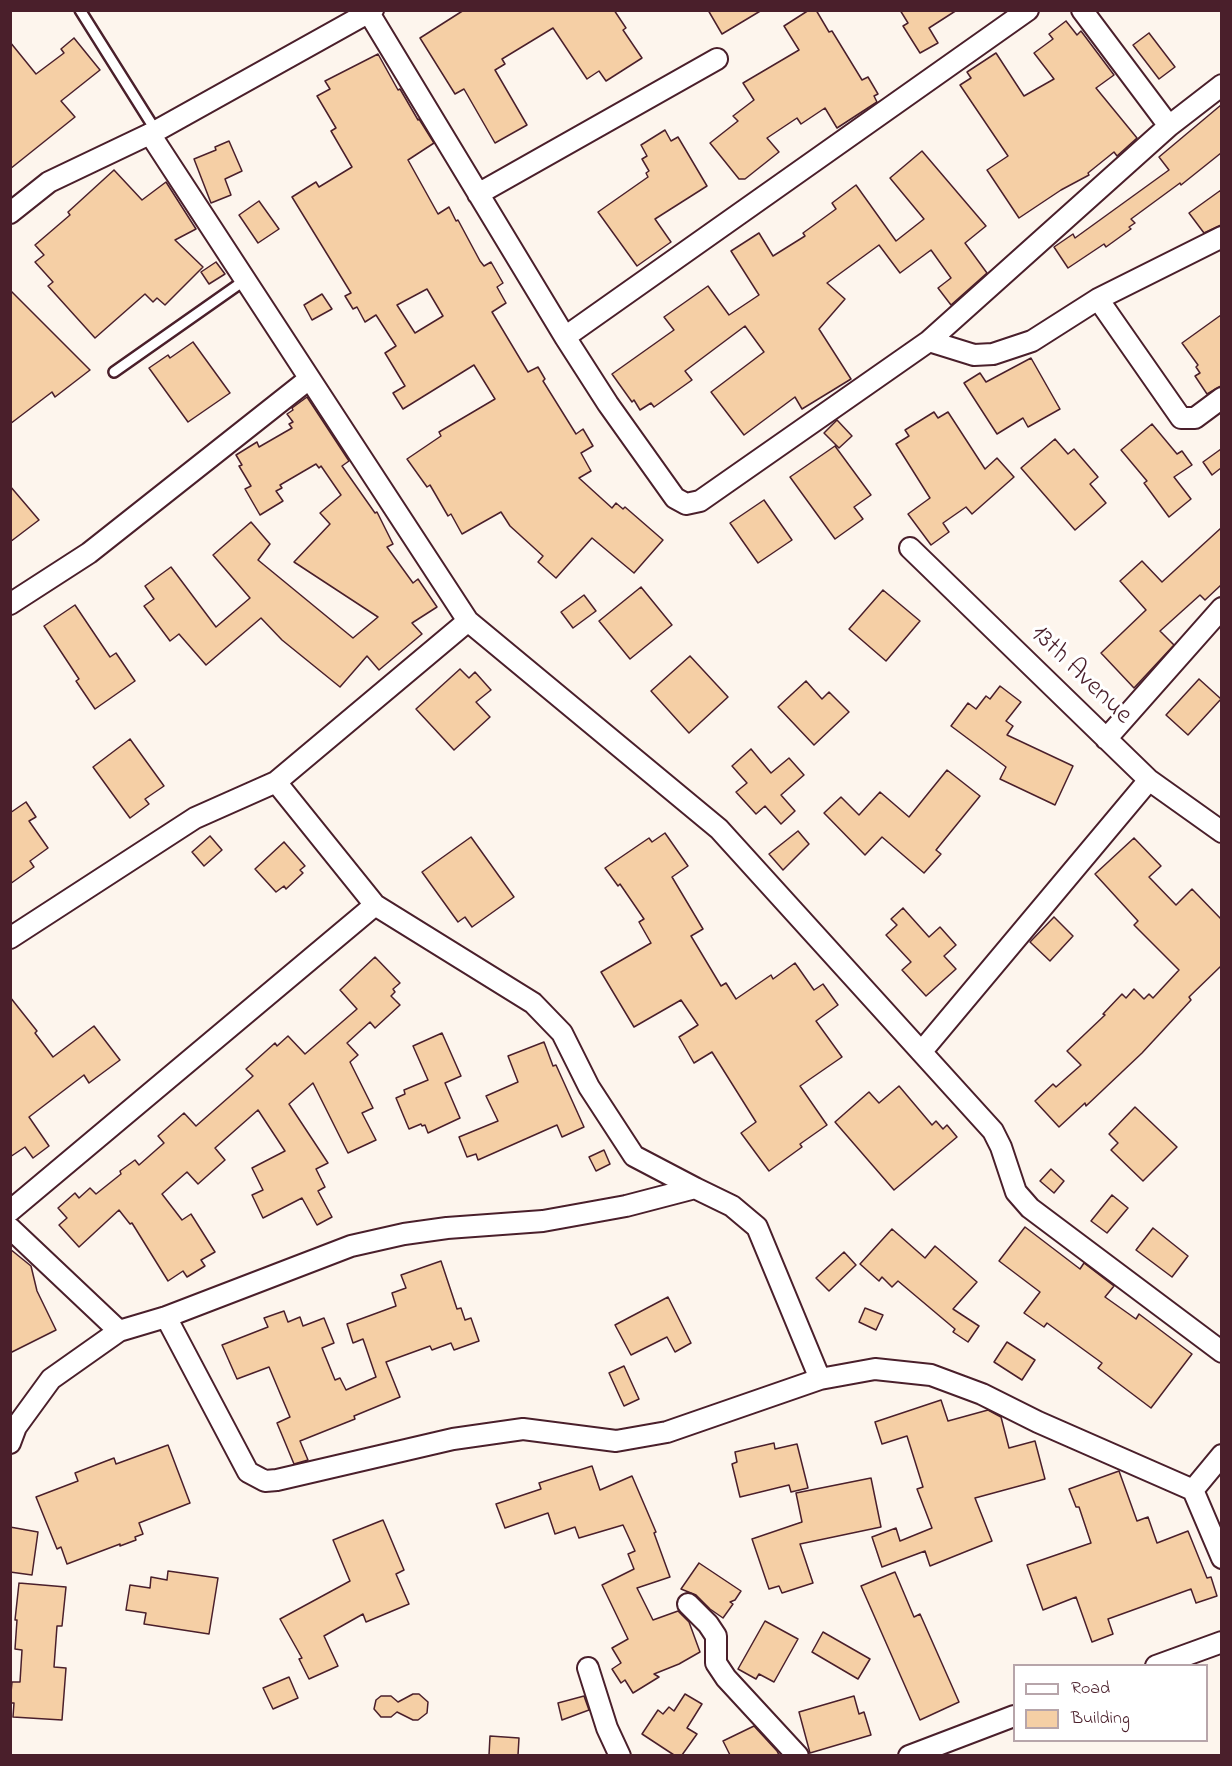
<!DOCTYPE html>
<style>
body{margin:0}
#map{position:relative;width:1232px;height:1766px;overflow:hidden;background:#fdf5ed;font-family:"Indie Flower",sans-serif}
canvas{display:block}
.frame{position:absolute;inset:0;border:12px solid #4a1f2b;pointer-events:none}
.legend{position:absolute;left:1013px;top:1664px;width:195px;height:78px;box-sizing:border-box;background:#fff;border:2px solid #b7a5aa;margin:0;padding:8px 10px;list-style:none;font-size:18px;color:#4a1f2b}
.legend li{display:flex;align-items:center;gap:12px;height:30px}
.legend b{width:30px;border:2px solid #b7a5aa}
</style>
<div id="map">
<canvas width="1232" height="1766"></canvas>
<div class="frame"></div>
<ul class="legend">
<li><b style="height:8px;background:#fff"></b>Road</li>
<li><b style="height:16px;background:#f5cfa5"></b>Building</li>
</ul>
</div>
<script>
const ctx = document.querySelector('canvas').getContext('2d');
ctx.lineJoin = 'round';
function paint(path, color) {
  ctx.fillStyle = color;
  ctx.fill(path, 'evenodd');
}
function poly(rows) {
  const path = new Path2D();
  for (const r of rows) {
    path.moveTo(r[0], r[1]);
    for (let i = 2; i < r.length; i += 2) path.lineTo(r[i], r[i + 1]);
  }
  return path;
}
function stroke(path, color, width, dash) {
  ctx.strokeStyle = color;
  ctx.lineWidth = width;
  ctx.lineCap = dash ? 'butt' : 'round';
  ctx.setLineDash(dash || []);
  ctx.stroke(path);
}
function write(font, color, halo, rows, align = 'center') {
  ctx.font = font + ' "Indie Flower",sans-serif';
  ctx.lineWidth = 6;
  ctx.setLineDash([]);
  ctx.textBaseline = 'middle';
  ctx.strokeStyle = halo;
  ctx.fillStyle = color;
  for (const [text, x, y, turn = 0] of rows) {
    ctx.save();
    ctx.translate(x, y);
    ctx.rotate((+turn || 0) * Math.PI / 180);
    ctx.textAlign = isNaN(turn) ? turn : align;
    if (halo) ctx.strokeText(text, 0, 0);
    ctx.fillText(text, 0, 0);
    ctx.restore();
  }
}
const building = poly([
 [464,10,614,10,626,28,623,30,642,58,606,81,599,71,587,79,553,28,502,59,505,64,495,70,527,125,495,143,464,89,455,94,420,38,464,10],
 [708,10,762,10,722,34,708,10],
 [809,10,816,10,829,32,832,31,862,80,868,77,878,94,874,96,877,102,837,128,825,108,801,124,797,118,767,138,779,152,745,179,739,179,710,143,738,121,733,116,754,100,743,83,799,50,784,26,809,10],
 [900,10,957,10,929,28,938,43,920,53,903,26,908,23,900,10],
 [1066,21,1077,35,1081,31,1114,75,1096,88,1137,138,1117,156,1114,152,1088,173,1089,175,1061,190,1019,218,987,170,1008,156,960,85,971,78,967,72,996,53,1024,96,1054,79,1034,53,1053,39,1049,34,1066,21],
 [1149,33,1175,67,1159,79,1133,45,1149,33],
 [74,38,100,70,61,101,75,117,10,169,10,42,36,74,64,53,61,49,74,38],
 [378,54,398,90,400,89,418,120,419,119,434,143,408,160,438,214,449,207,456,221,458,220,480,261,484,266,491,262,503,283,497,287,506,303,492,312,528,372,538,367,545,379,543,381,576,434,583,429,593,446,581,453,591,471,579,478,612,508,616,503,623,509,625,507,663,540,634,573,592,538,556,578,538,562,543,556,510,526,501,512,462,534,451,514,448,516,430,485,427,487,407,459,441,436,439,432,495,399,474,365,403,409,393,393,405,386,385,353,396,346,376,315,365,322,357,307,353,309,345,296,351,293,292,197,316,182,319,187,352,167,331,131,336,128,317,96,330,89,325,81,378,54],
 [427,289,443,316,415,333,397,305,427,289],
 [1221,105,1221,153,1181,185,1180,183,1131,219,1135,223,1129,227,1131,229,1106,247,1104,244,1068,268,1054,247,1073,234,1075,238,1169,170,1159,157,1221,105],
 [665,130,671,141,678,137,707,186,655,219,671,242,637,266,598,212,648,177,646,173,649,171,642,159,647,156,641,145,665,130],
 [229,141,242,171,225,179,231,195,211,203,194,159,216,150,215,147,229,141],
 [922,151,986,226,965,243,987,273,951,305,938,288,951,278,931,250,900,273,879,245,827,283,845,299,819,329,851,379,802,409,795,397,744,435,711,392,764,352,745,326,685,371,692,380,654,407,651,403,640,410,634,400,632,402,612,374,674,330,664,317,708,286,729,315,759,295,731,251,759,233,773,256,805,236,803,233,836,209,832,203,856,185,896,241,924,219,890,178,922,151],
 [114,170,142,200,166,182,196,229,175,240,203,267,165,305,157,298,153,302,145,294,95,338,48,286,53,282,35,262,44,255,35,245,70,215,68,212,114,170],
 [1221,190,1221,225,1204,233,1189,213,1221,190],
 [259,201,279,229,258,243,239,215,259,201],
 [216,262,225,274,209,284,201,272,216,262],
 [10,290,90,370,55,397,52,392,10,424,10,290],
 [322,294,332,309,312,320,304,305,322,294],
 [1221,315,1221,386,1207,394,1195,376,1200,373,1196,367,1198,365,1182,343,1221,315],
 [193,342,230,393,188,422,149,368,168,355,170,358,193,342],
 [1031,358,1060,409,1028,427,1023,418,997,434,964,383,980,373,986,382,1031,358],
 [307,397,349,461,342,466,375,513,377,512,393,544,387,547,413,583,418,579,437,607,412,623,422,634,379,670,367,656,340,687,282,640,261,618,206,665,179,634,170,641,144,606,154,599,145,586,171,567,216,627,250,598,213,555,251,522,270,544,258,560,353,638,378,617,294,562,330,524,320,513,341,495,321,466,319,468,316,464,280,485,282,488,276,491,283,501,260,515,245,489,251,486,239,466,242,465,236,455,257,442,259,447,292,428,289,424,293,422,287,414,293,410,292,408,307,397],
 [934,412,938,418,948,412,985,469,997,458,1014,477,972,514,966,507,943,523,949,532,931,545,908,514,930,498,896,444,909,436,905,430,934,412],
 [837,420,852,436,839,448,824,433,837,420],
 [1152,424,1177,454,1182,451,1192,465,1174,477,1191,499,1169,517,1144,483,1147,481,1121,450,1152,424],
 [1055,439,1068,454,1074,449,1098,477,1090,484,1106,503,1075,530,1021,468,1055,439],
 [835,446,871,495,854,507,863,519,835,539,790,477,835,446],
 [1221,449,1221,468,1212,475,1203,462,1221,449],
 [10,486,39,520,10,542,10,486],
 [764,500,792,540,758,563,730,523,764,500],
 [1221,528,1221,585,1205,600,1200,595,1160,631,1174,645,1134,688,1101,653,1146,610,1120,581,1142,561,1162,582,1221,528],
 [641,587,672,625,630,659,599,621,641,587],
 [883,590,920,621,886,661,849,629,883,590],
 [584,595,596,611,573,628,561,612,584,595],
 [75,605,110,657,116,653,135,681,95,709,76,681,79,679,44,626,75,605],
 [690,656,728,697,689,733,651,691,690,656],
 [460,669,469,678,475,672,491,690,476,702,490,717,454,750,416,709,460,669],
 [1199,679,1221,699,1188,735,1166,715,1199,679],
 [806,681,822,699,829,692,849,712,814,745,778,707,806,681],
 [1000,686,1021,702,1006,721,1013,726,1007,735,1073,766,1055,805,1000,779,1006,767,951,726,968,703,976,709,986,696,990,699,1000,686],
 [130,739,164,786,145,799,149,804,130,818,93,767,130,739],
 [751,749,771,773,789,758,804,775,781,795,795,811,781,824,765,806,756,814,736,792,747,783,732,766,751,749],
 [947,770,980,796,936,850,941,854,924,873,882,837,865,855,824,813,841,797,859,815,880,792,909,817,947,770],
 [26,802,36,817,29,821,48,848,30,861,34,867,10,884,10,813,26,802],
 [798,831,809,844,783,870,769,854,798,831],
 [665,833,688,866,672,877,703,929,691,936,721,986,726,983,736,999,771,975,773,979,795,963,814,990,823,984,838,1005,816,1021,842,1057,800,1086,827,1125,800,1144,802,1147,769,1171,741,1133,756,1122,712,1052,694,1063,679,1037,698,1025,681,1000,634,1027,601,972,651,943,639,922,644,919,620,884,618,886,605,868,649,838,652,842,665,833],
 [210,836,222,850,204,866,192,852,210,836],
 [471,837,514,897,472,927,465,917,458,922,422,872,471,837],
 [1134,838,1161,866,1149,877,1176,905,1192,889,1221,919,1221,966,1189,997,1191,1000,1142,1053,1086,1106,1085,1103,1059,1127,1035,1101,1053,1084,1056,1087,1081,1065,1067,1051,1105,1015,1103,1014,1122,994,1126,998,1134,989,1144,999,1149,994,1153,998,1179,970,1134,925,1138,921,1095,874,1134,838],
 [284,842,305,866,300,870,303,873,286,889,284,886,276,892,255,869,284,842],
 [903,908,929,937,940,927,956,945,944,956,956,969,926,996,902,970,911,962,886,935,897,925,891,919,903,908],
 [1054,917,1073,936,1050,961,1030,942,1054,917],
 [375,957,400,983,393,989,395,992,391,996,400,1005,375,1028,370,1022,347,1043,358,1055,350,1062,373,1108,362,1113,376,1140,348,1153,313,1083,289,1104,328,1163,316,1169,325,1187,318,1191,332,1217,317,1225,302,1198,263,1218,252,1195,263,1190,252,1168,285,1151,258,1110,215,1148,225,1160,198,1184,187,1172,162,1194,182,1220,191,1214,215,1252,201,1260,205,1266,187,1277,183,1271,168,1281,132,1223,130,1224,119,1210,79,1247,59,1225,67,1218,58,1208,75,1193,79,1198,90,1188,96,1194,121,1174,120,1171,135,1160,139,1165,164,1143,158,1136,184,1113,196,1126,253,1076,246,1069,275,1043,277,1046,288,1036,305,1054,357,1009,340,990,375,957],
 [10,997,37,1031,35,1033,53,1057,94,1026,120,1060,89,1083,84,1075,29,1117,49,1146,33,1158,25,1147,10,1157,10,997],
 [442,1033,461,1076,445,1083,460,1118,428,1133,425,1125,422,1126,421,1124,409,1129,396,1098,405,1094,404,1090,428,1080,413,1046,442,1033],
 [544,1042,553,1066,556,1065,584,1127,562,1137,557,1125,478,1160,476,1154,467,1157,459,1137,498,1121,486,1096,518,1082,508,1056,544,1042],
 [899,1086,932,1125,936,1121,943,1129,947,1125,957,1137,894,1190,835,1122,869,1092,879,1103,899,1086],
 [1135,1107,1177,1147,1143,1181,1111,1150,1118,1143,1109,1134,1135,1107],
 [604,1150,610,1164,596,1171,589,1157,604,1150],
 [1051,1169,1064,1181,1054,1193,1040,1181,1051,1169],
 [1112,1195,1128,1208,1107,1233,1091,1221,1112,1195],
 [1025,1227,1080,1269,1084,1263,1114,1286,1105,1297,1136,1319,1139,1314,1192,1354,1151,1408,1098,1368,1102,1363,1047,1323,1044,1327,1024,1313,1040,1292,999,1261,1025,1227],
 [1153,1228,1188,1256,1172,1277,1136,1250,1153,1228],
 [892,1229,925,1258,935,1246,977,1282,953,1309,979,1326,968,1342,953,1332,955,1329,898,1281,892,1287,882,1277,879,1281,860,1264,892,1229],
 [10,1249,31,1266,37,1291,56,1330,10,1353,10,1249],
 [844,1252,856,1265,829,1291,816,1278,844,1252],
 [441,1261,457,1309,461,1308,465,1320,471,1318,479,1341,454,1350,451,1343,432,1350,430,1346,386,1362,400,1397,354,1416,355,1419,300,1441,308,1460,294,1464,277,1423,290,1417,269,1367,237,1379,222,1345,268,1327,264,1318,284,1311,288,1322,300,1317,303,1326,324,1318,334,1343,322,1348,335,1380,340,1378,346,1390,376,1377,363,1339,353,1343,347,1324,396,1306,392,1293,406,1288,401,1275,441,1261],
 [668,1297,691,1343,675,1352,667,1337,631,1355,615,1325,668,1297],
 [865,1308,883,1315,876,1330,859,1322,865,1308],
 [1007,1342,1035,1360,1022,1380,994,1362,1007,1342],
 [624,1366,639,1399,624,1406,609,1373,624,1366],
 [941,1400,948,1421,988,1410,1001,1417,1009,1448,1035,1441,1045,1479,975,1498,992,1541,930,1566,925,1551,882,1567,872,1537,896,1528,900,1541,932,1528,917,1489,923,1487,907,1436,882,1444,875,1422,941,1400],
 [774,1443,775,1449,797,1444,808,1488,791,1492,789,1485,740,1497,732,1464,737,1462,735,1452,774,1443],
 [168,1445,190,1503,139,1523,143,1534,135,1537,136,1540,120,1546,120,1544,67,1564,61,1547,57,1549,36,1497,78,1481,75,1473,114,1458,116,1464,168,1445],
 [592,1466,600,1490,632,1476,656,1532,654,1533,670,1577,637,1588,653,1620,678,1611,689,1622,700,1652,679,1664,654,1674,659,1677,633,1693,625,1680,621,1683,612,1669,621,1663,612,1648,628,1639,602,1585,634,1569,628,1554,635,1551,623,1525,579,1538,575,1527,555,1534,548,1513,505,1528,496,1504,541,1489,539,1483,592,1466],
 [1119,1471,1137,1521,1148,1517,1157,1543,1188,1531,1207,1578,1211,1577,1217,1596,1196,1603,1191,1589,1108,1619,1113,1634,1092,1642,1076,1597,1043,1610,1027,1565,1091,1543,1079,1507,1076,1507,1069,1489,1119,1471],
 [871,1478,881,1527,800,1544,813,1583,782,1593,779,1586,769,1589,752,1539,802,1522,796,1493,871,1478],
 [383,1520,404,1570,396,1574,409,1604,366,1622,363,1614,324,1636,338,1666,309,1679,299,1659,302,1658,280,1619,350,1581,333,1540,383,1520],
 [10,1527,38,1532,32,1575,10,1572,10,1527],
 [699,1563,741,1591,735,1600,730,1602,733,1604,723,1618,710,1609,696,1595,681,1589,699,1563],
 [168,1571,218,1578,209,1634,144,1624,146,1613,126,1610,130,1585,150,1588,151,1577,167,1580,168,1571],
 [895,1572,914,1617,920,1614,959,1702,920,1720,861,1586,895,1572],
 [19,1583,66,1587,62,1626,57,1626,54,1667,66,1668,62,1720,13,1717,14,1703,10,1703,12,1682,20,1682,22,1650,15,1649,17,1620,15,1620,19,1583],
 [765,1621,798,1639,774,1682,759,1674,756,1679,738,1669,765,1621],
 [823,1632,870,1659,858,1679,812,1652,823,1632],
 [289,1677,298,1698,273,1709,263,1688,289,1677],
 [413,1694,419,1694,428,1702,427,1713,418,1720,413,1720,397,1712,391,1717,381,1717,374,1709,376,1700,381,1696,391,1696,398,1702,413,1694],
 [685,1694,702,1704,687,1728,697,1734,682,1755,674,1755,642,1734,658,1710,663,1714,669,1707,674,1711,685,1694],
 [584,1696,589,1710,562,1720,558,1703,584,1696],
 [854,1696,859,1714,864,1712,871,1735,810,1753,799,1712,854,1696],
 [754,1726,777,1751,779,1755,730,1755,723,1741,754,1726],
 [490,1736,519,1738,518,1755,489,1755,490,1736]
]);
paint(building, '#f5cfa5');
stroke(building, '#4a1f2b', 1.5);
const lane = poly([
 [80,10,156,131],
 [114,372,245,280]
]);
const street = poly([
 [1082,10,1169,126],
 [369,13,565,337,608,404,675,498,686,504,700,501,929,341,1169,126,1222,85],
 [150,134,468,621,719,829,993,1131,1001,1147,1016,1192,1030,1208,1222,1352],
 [478,194,717,59],
 [10,213,49,182,156,131,373,10],
 [1098,299,1181,418,1195,418,1222,398],
 [565,337,1028,10],
 [929,341,974,355,993,354,1032,341,1098,299,1222,237],
 [910,548,1149,780,1222,832],
 [10,604,89,553,309,379],
 [1106,739,1222,608],
 [276,782,375,905,533,1003,562,1033,589,1087,634,1156,695,1188],
 [10,938,195,818,276,782,468,621],
 [922,1051,1149,780],
 [10,1211,375,905],
 [10,1228,119,1331],
 [166,1317,248,1472,265,1481,277,1480,453,1439,523,1429,616,1441,667,1432,820,1379,875,1369,931,1375,982,1394,1038,1422,1193,1490,1222,1558],
 [10,1443,16,1427,51,1379,119,1331,166,1317,351,1246,404,1234,447,1228,543,1221,626,1206,695,1188,732,1206,757,1227,820,1379],
 [1193,1490,1222,1455],
 [688,1604,708,1624,716,1636,716,1663,726,1678,798,1756],
 [1156,1666,1222,1642],
 [588,1668,607,1728,620,1756],
 [909,1756,1014,1716]
]);
stroke(lane, '#4a1f2b', 14);
stroke(street, '#4a1f2b', 24);
stroke(lane, '#fff', 9);
stroke(street, '#fff', 20);
write('27px', '#4a1f2b', '#fff', [
 ["13th Avenue",1080,676,44]
]);
</script>
